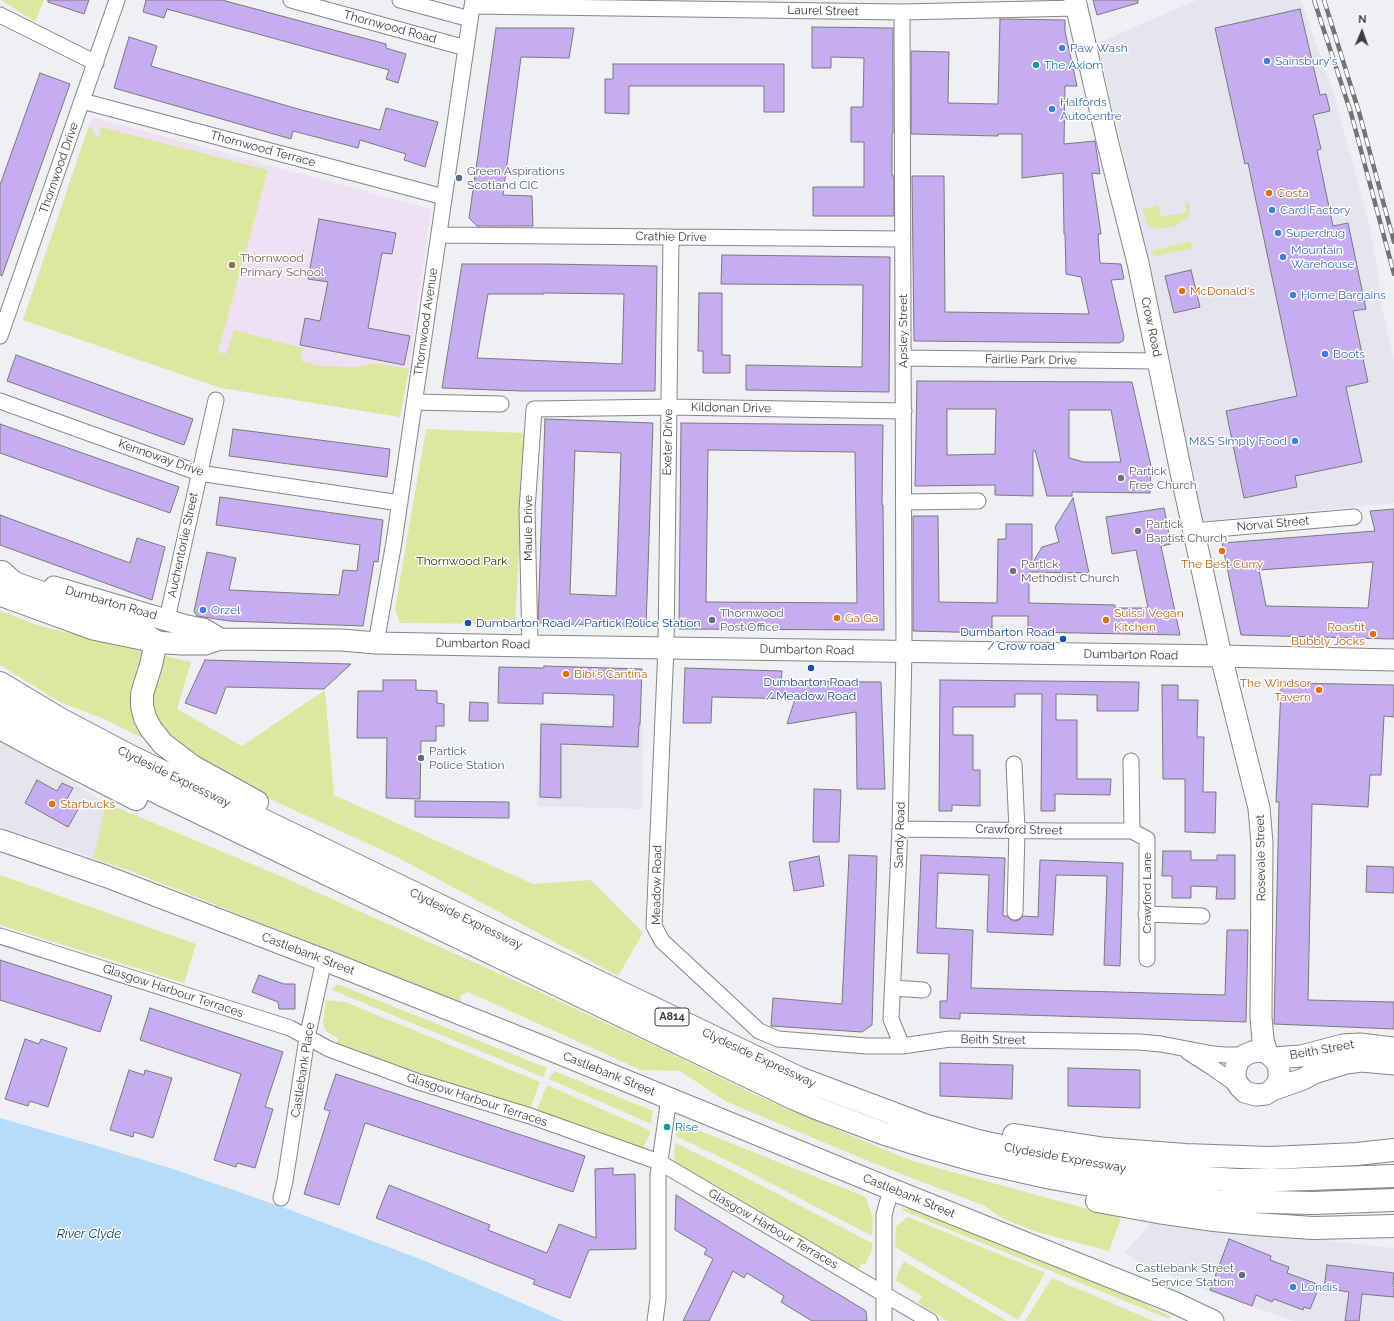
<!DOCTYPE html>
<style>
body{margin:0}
#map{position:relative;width:1394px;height:1321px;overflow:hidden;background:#eff0f3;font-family:Raleway,sans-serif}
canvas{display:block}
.north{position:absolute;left:1342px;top:12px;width:40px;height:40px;-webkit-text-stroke:3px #fff;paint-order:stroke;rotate:2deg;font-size:11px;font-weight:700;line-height:16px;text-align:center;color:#3c3c3d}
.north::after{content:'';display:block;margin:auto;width:14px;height:18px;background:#3c3c3d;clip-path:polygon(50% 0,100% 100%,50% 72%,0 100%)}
</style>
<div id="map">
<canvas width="1394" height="1321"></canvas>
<div class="north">N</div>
</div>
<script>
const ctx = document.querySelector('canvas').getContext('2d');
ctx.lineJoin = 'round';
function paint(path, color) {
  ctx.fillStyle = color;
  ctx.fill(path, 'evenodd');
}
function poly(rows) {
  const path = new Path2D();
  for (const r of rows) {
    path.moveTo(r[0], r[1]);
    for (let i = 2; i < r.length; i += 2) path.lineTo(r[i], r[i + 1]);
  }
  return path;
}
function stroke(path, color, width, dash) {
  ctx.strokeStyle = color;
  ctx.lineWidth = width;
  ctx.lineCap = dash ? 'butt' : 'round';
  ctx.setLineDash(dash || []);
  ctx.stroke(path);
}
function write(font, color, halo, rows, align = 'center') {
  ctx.font = font + ' Raleway,sans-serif';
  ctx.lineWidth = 3;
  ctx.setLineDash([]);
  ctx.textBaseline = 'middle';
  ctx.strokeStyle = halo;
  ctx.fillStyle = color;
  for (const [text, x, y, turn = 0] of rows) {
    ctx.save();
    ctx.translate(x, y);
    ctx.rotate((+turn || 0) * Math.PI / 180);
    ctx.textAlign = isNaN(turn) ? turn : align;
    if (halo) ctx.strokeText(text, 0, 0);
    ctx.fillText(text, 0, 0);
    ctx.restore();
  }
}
paint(poly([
 [1197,0,1301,0,1334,95,1369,223,1376,261,1381,303,1394,362,1394,503,1205,521,1203,520,1180,415,1168,349,1098,43],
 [540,721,643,726,642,809,537,806],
 [0,738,106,803,93,858,0,827],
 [1150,1221,1326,1235,1331,1241,1394,1248,1394,1321,1294,1321,1213,1293,1139,1263,1125,1252,1147,1228]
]), '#e4e5ef');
paint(poly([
 [92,117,431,209,409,369,400,417,221,388,23,320]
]), '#f0e0f3');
paint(poly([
 [1,0,44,0,35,22],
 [89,125,98,139,101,127,268,170,218,352,226,354,234,330,303,348,301,361,321,366,357,367,374,363,409,369,400,417,221,388,23,320],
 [1185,201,1189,203,1190,211,1189,215,1176,226,1159,229,1153,228,1146,223,1143,209,1158,205,1161,217,1187,212],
 [1190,241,1192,248,1153,257,1152,251,1155,250],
 [426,429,526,433,515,624,400,623,395,609],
 [0,611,40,626,191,662,177,709,242,746,325,690,334,795,533,884,591,880,643,933,618,976,395,856,228,780,104,719,60,702,0,665],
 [106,803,285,878,516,981,666,1051,762,1098,912,1161,1121,1218,1109,1251,1037,1232,1003,1219,985,1206,873,1163,727,1102,680,1071,641,1070,468,992,461,995,460,1003,136,873,93,858],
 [0,875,196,944,184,983,0,925],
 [336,985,340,985,547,1068,543,1077,332,990,334,987],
 [326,1000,345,1002,540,1082,530,1109,336,1046,338,1038,327,1032,324,1028,323,1023],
 [554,1071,653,1111,651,1124,549,1079],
 [547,1085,649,1130,650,1133,641,1152,638,1146,536,1112],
 [675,1121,866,1197,873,1219,872,1236,736,1165,676,1136],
 [675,1143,733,1171,872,1243,872,1250,865,1265,862,1264,858,1270,704,1178,698,1179,674,1166],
 [905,1209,911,1209,1142,1302,1170,1316,1169,1319,901,1210],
 [908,1217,1045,1273,1018,1320,895,1247,896,1226],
 [904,1261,1007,1321,948,1321,918,1303,922,1296,896,1281,897,1275],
 [1052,1278,1154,1321,1025,1321]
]), '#dae99f');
paint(poly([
 [0,1118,94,1145,173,1169,285,1208,425,1261,563,1321,0,1321]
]), '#b5dcfb');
const building = poly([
 [48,0,89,0,84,14,48,2,48,0],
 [146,0,222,0,386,44,386,48,406,54,398,83,386,79,389,70,167,9,164,18,143,12,146,0],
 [1093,0,1138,0,1138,3,1097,15,1093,0],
 [1300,9,1320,95,1326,94,1330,111,1313,115,1321,149,1317,150,1333,226,1348,223,1366,309,1353,311,1368,382,1346,387,1362,462,1295,476,1297,487,1244,498,1226,411,1297,396,1248,163,1245,164,1215,28,1300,9],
 [1000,19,1065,20,1065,31,1077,86,1065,86,1064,144,1095,141,1100,174,1092,173,1101,234,1098,234,1100,263,1121,264,1124,279,1111,280,1124,337,1123,341,1119,343,914,341,912,176,944,176,945,312,1089,314,1081,277,1066,274,1065,234,1064,234,1063,173,1022,178,1022,134,998,134,998,136,911,134,911,51,949,52,948,103,998,104,1000,19],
 [812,27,893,28,893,133,892,133,892,176,894,176,894,216,813,216,813,187,864,187,864,142,851,142,851,107,863,107,864,58,831,57,831,68,812,68,812,27],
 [496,28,574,28,569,58,521,57,503,195,532,196,533,226,477,226,469,218,496,28],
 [129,37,157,46,151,66,298,109,380,130,386,108,438,122,425,167,404,160,406,154,360,140,358,148,293,131,291,139,114,88,129,37],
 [613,64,784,64,784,112,764,112,764,86,629,86,629,114,605,113,605,79,613,79,613,64],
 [40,73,70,84,2,276,0,275,0,185,40,73],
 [319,219,396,233,392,254,382,253,368,328,410,336,404,365,300,345,305,318,320,321,328,282,308,279,319,219],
 [722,255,890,257,889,392,746,390,746,365,862,367,863,285,721,284,722,255],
 [462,264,549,264,657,266,655,391,522,391,442,388,462,264],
 [544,293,624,294,622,364,477,358,488,294,544,294,544,293],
 [1191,270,1200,307,1174,313,1165,276,1191,270],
 [699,293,722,293,722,355,730,355,730,373,703,373,703,351,698,351,699,293],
 [16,355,193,419,184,445,7,381,16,355],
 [917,381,1132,382,1151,466,1150,493,1072,492,1072,496,1047,496,1035,450,1033,451,1033,496,995,495,995,485,915,486,917,381],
 [947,409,996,409,995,454,947,455,947,409],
 [1069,410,1111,410,1121,462,1084,462,1069,458,1069,410],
 [545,419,653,423,646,627,538,623,545,419],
 [575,451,621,453,616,596,570,594,575,451],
 [681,423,883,425,882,505,883,505,884,630,679,629,681,423],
 [708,450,855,452,857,603,706,602,708,450],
 [0,424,179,487,170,513,0,453,0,424],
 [233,429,390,449,387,477,229,456,233,429],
 [220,497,383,520,378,562,374,561,363,626,229,621,197,616,194,611,207,552,236,558,229,590,339,595,343,570,357,571,360,545,216,525,220,497],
 [1073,498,1089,573,1029,572,1029,603,1115,605,1115,608,1148,608,1136,550,1112,554,1106,517,1164,508,1171,544,1161,546,1180,635,1028,632,1028,616,992,616,992,633,913,631,913,516,938,516,939,602,997,603,998,539,1006,539,1006,524,1032,524,1032,564,1042,547,1059,542,1055,527,1073,498],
 [1394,509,1394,639,1241,635,1222,543,1375,531,1370,511,1394,509],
 [1373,562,1368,608,1266,606,1259,570,1373,562],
 [0,515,130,563,137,538,165,547,152,600,0,545,0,515],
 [205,660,351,664,324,689,226,687,216,714,185,703,205,660],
 [544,666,642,669,640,725,639,724,638,747,561,744,561,798,540,797,541,724,613,727,614,695,543,693,543,704,498,703,499,667,544,668,544,666],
 [685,668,782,671,781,681,881,682,885,789,857,789,856,712,787,724,795,699,712,697,711,723,683,723,685,668],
 [383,680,416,680,416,690,437,691,437,703,444,704,444,726,436,726,436,741,421,741,420,799,386,798,387,738,357,738,358,691,383,691,383,680],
 [940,680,1139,682,1138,711,1097,711,1097,695,1056,694,1056,720,1077,720,1077,779,1111,779,1110,795,1055,794,1055,811,1041,811,1042,694,1015,694,1015,707,953,707,953,735,973,735,973,770,980,770,980,806,952,805,952,811,939,811,940,680],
 [1286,683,1394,685,1394,717,1384,716,1381,775,1370,775,1368,807,1312,804,1308,1000,1394,1002,1394,1029,1274,1024,1279,802,1276,802,1281,689,1286,683],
 [1162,685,1178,685,1178,700,1198,700,1197,737,1204,737,1203,792,1216,792,1215,833,1185,832,1185,779,1163,779,1162,685],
 [470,702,488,703,488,721,469,721,470,702],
 [37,780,57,791,62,783,73,788,67,799,80,806,68,827,25,803,37,780],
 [814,789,841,790,839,842,813,842,814,789],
 [415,801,509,802,509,818,415,817,415,801],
 [1163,851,1191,851,1191,860,1217,860,1217,855,1235,855,1235,899,1216,899,1217,887,1191,886,1191,898,1172,898,1172,876,1162,876,1163,851],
 [849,855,877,856,872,1025,862,1032,771,1026,773,998,842,1004,849,855],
 [921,855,1005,858,1003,916,1007,916,1010,919,1014,921,1019,920,1023,916,1038,917,1040,860,1123,863,1120,966,1104,965,1107,876,1056,875,1053,935,987,932,989,875,938,873,936,928,973,930,971,988,1225,995,1227,930,1248,930,1246,1022,960,1013,960,1019,940,1018,940,1001,947,1001,949,954,917,953,921,855],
 [819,856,824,886,794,891,789,862,819,856],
 [1367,866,1394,867,1394,893,1366,892,1367,866],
 [0,960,112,996,100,1032,0,1000,0,960],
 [259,975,284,984,295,984,295,1009,279,1009,278,1002,252,992,259,975],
 [150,1008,283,1052,265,1107,273,1109,255,1168,237,1163,236,1167,214,1160,241,1074,140,1040,150,1008],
 [25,1039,39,1044,41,1039,67,1048,48,1107,30,1101,28,1106,5,1099,25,1039],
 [940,1063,1013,1065,1012,1099,940,1096,940,1063],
 [1068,1068,1140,1070,1140,1108,1068,1106,1068,1068],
 [129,1070,144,1075,145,1070,172,1078,153,1138,134,1132,133,1137,110,1130,129,1070],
 [336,1074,585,1156,573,1192,365,1123,339,1205,304,1194,330,1111,324,1109,336,1074],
 [613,1168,613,1175,635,1174,636,1249,589,1250,570,1298,533,1284,535,1280,376,1218,389,1185,490,1225,488,1230,547,1253,559,1224,596,1238,595,1169,613,1168],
 [676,1195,866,1311,867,1321,812,1321,781,1302,784,1296,747,1273,744,1278,733,1271,709,1321,683,1321,713,1259,704,1254,707,1249,675,1230,676,1195],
 [1229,1239,1271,1256,1270,1260,1289,1267,1287,1273,1320,1285,1310,1309,1304,1307,1303,1310,1274,1299,1272,1302,1256,1295,1252,1306,1210,1290,1229,1239],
 [1327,1265,1394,1273,1393,1286,1394,1287,1394,1297,1362,1294,1359,1321,1345,1321,1349,1292,1324,1288,1327,1265]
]);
paint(building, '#c6acf0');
stroke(building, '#7a797c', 1);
const street = poly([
 [291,0,466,48],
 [400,0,470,19],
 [472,6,902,12,1077,8],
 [0,15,96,63],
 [82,101,444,197],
 [439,235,903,239],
 [671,237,666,647,654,926,662,941,759,1031,778,1039,867,1046,902,1046,950,1039,1139,1042,1161,1044,1213,1054,1225,1055,1245,1055],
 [0,336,117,0],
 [903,358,1158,361],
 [0,401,199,473,400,503],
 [414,402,501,404],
 [904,502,978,501],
 [1193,531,1354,517],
 [167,619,216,400],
 [376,643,394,542,473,0],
 [530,646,527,510,534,409,669,407,904,411],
 [1131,761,1132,831],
 [1014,764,1017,830,1015,912],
 [900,829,1060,831,1132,831,1147,839,1147,959],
 [1146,914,1202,916],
 [0,936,290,1028,329,1049,419,1082,530,1116,659,1162,930,1321],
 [893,988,923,990],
 [902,1046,891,1019,900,829,904,651,902,12],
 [1188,1052,1213,1068,1240,1087],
 [281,1198,285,1181,307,1038,324,960],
 [655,1321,658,1299,658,1175,669,1098],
 [884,1321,884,1215,891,1189]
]);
const secondary = poly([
 [1075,0,1107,140,1138,263,1183,482,1221,656,1259,808,1262,843,1261,1017,1263,1040,1267,1053],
 [54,587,187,626,203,629,220,639],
 [0,595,93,629,156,642,181,644,205,644,220,639,342,640,376,643,530,646,1221,656,1394,660],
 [0,840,105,876,324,960,541,1046,891,1189,1173,1302,1213,1321],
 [1273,1058,1301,1056,1343,1045,1360,1044,1394,1048],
 [1272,1090,1277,1084,1279,1078,1279,1071,1278,1064,1273,1058,1267,1053,1260,1051,1252,1052,1245,1055,1239,1060,1236,1067,1235,1074,1236,1081,1240,1087,1245,1092,1256,1095,1266,1094,1272,1090,1303,1079,1314,1073,1346,1063,1362,1061,1394,1064]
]);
const primary = poly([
 [2,572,14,583,126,622,156,642,151,665,142,694,142,706,145,718,151,729,163,744,192,766,257,802],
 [0,683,60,719,132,757,505,937,799,1078,924,1125,978,1141,1050,1157,1104,1166,1192,1177,1237,1180,1279,1180,1394,1176],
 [0,707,52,738,100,764,152,790,795,1099,816,1108,885,1134,927,1147,980,1162,1051,1178,1114,1189,1157,1195,1218,1201,1271,1202,1313,1203,1394,1200],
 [0,728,50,755,136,799],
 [1014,1135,1106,1149,1185,1155,1270,1158,1357,1154,1394,1150],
 [1097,1201,1158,1212,1214,1220,1255,1224,1313,1228,1394,1226]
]);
stroke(street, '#868689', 17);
stroke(secondary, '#868689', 23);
stroke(primary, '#868689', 24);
stroke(street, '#fff', 15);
stroke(secondary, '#fff', 21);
stroke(primary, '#fff', 22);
const rail = poly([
 [1314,0,1351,113,1394,274],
 [1324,0,1359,112,1394,242]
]);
stroke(rail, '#747476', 4.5);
stroke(rail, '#fff', 3, [9]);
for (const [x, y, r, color] of [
 [1062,48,4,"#3f7fe0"],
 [1267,61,4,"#3f7fe0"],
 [1036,65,4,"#0f9aa8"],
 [1052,109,4,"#3f7fe0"],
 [459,178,4,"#5c6f8a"],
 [1269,193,4,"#e8710a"],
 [1272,210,4,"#3f7fe0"],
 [1278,233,4,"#3f7fe0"],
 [1283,257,4,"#3f7fe0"],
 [232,265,4,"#8d6e63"],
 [1182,291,4,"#e8710a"],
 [1293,295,4,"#3f7fe0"],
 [1325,354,4,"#3f7fe0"],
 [1295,441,4,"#3f7fe0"],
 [1121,478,4,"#6b7280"],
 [1138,531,4,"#6b7280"],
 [1222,551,4,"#e8710a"],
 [1013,571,4,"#6b7280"],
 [203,610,4,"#3f7fe0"],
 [837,618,4,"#e8710a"],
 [712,620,4,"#5c6f8a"],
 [1106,620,4,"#e8710a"],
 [468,623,4,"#1a4fb4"],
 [1373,634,4,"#e8710a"],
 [1063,639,4,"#1a4fb4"],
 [811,668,4,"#1a4fb4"],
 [566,674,4,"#e8710a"],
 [1319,690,4,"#e8710a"],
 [421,758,4,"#5c6f8a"],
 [52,804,4,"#e8710a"],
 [667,1127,4,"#0f9aa8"],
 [1242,1275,4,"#5c6f8a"],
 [1293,1287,4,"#3f7fe0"]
]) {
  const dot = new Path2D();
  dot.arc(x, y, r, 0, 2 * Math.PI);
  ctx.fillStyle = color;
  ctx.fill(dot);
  stroke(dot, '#fff', 1.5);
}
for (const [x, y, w] of [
 [672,1017,34]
]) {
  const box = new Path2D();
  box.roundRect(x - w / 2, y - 9, w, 18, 3);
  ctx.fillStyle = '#fff';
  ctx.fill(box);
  stroke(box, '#3c3c3d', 1);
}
write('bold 11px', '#3c3c3d', null, [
 ["A814",672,1017]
]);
write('12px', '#3c3c3d', '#fff', [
 ["Laurel Street",823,11,1],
 ["Thornwood Road",390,27,15],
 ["Thornwood Terrace",263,149,15],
 ["Thornwood Drive",59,168,-71],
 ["Crathie Drive",671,237,1],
 ["Thornwood Avenue",426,322,-82],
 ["Crow Road",1151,327,78],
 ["Apsley Street",903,331,-90],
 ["Fairlie Park Drive",1031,360,1],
 ["Kildonan Drive",731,408,1],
 ["Exeter Drive",668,442,-89],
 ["Kennoway Drive",161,458,19],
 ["Norval Street",1273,524,-5],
 ["Maule Drive",528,528,-90],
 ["Auchentorlie Street",183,545,-78],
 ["Dumbarton Road",111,603,16],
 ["Dumbarton Road",483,644,1],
 ["Dumbarton Road",807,650,1],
 ["Dumbarton Road",1131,655,1],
 ["Clydeside Expressway",174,777,26],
 ["Crawford Street",1019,830,1],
 ["Sandy Road",900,835,-88],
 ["Rosevale Street",1261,858,-91],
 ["Meadow Road",657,885,-89],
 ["Crawford Lane",1147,893,-90],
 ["Clydeside Expressway",466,919,26],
 ["Castlebank Street",308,954,21],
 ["Glasgow Harbour Terraces",173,991,18],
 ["Beith Street",993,1040,1],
 ["Beith Street",1322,1050,-10],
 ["Clydeside Expressway",759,1058,25],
 ["Castlebank Place",303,1070,-81],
 ["Castlebank Street",609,1074,22],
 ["Glasgow Harbour Terraces",477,1100,18],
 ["Clydeside Expressway",1065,1158,10],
 ["Castlebank Street",909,1196,22],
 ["Glasgow Harbour Terraces",773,1229,30]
]);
write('12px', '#366cbe', '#fff', [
 ["Paw Wash",1070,48],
 ["Sainsbury's",1275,61],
 ["Halfords",1060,102],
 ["Autocentre",1060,116],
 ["Card Factory",1280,210],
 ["Superdrug",1286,233],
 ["Mountain",1291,250],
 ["Warehouse",1291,264],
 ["Home Bargains",1301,295],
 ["Boots",1333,354],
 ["M&S Simply Food",1287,441,"right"],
 ["Orzel",211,610],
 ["Londis",1301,1287]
], 'left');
write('12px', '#0d838f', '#fff', [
 ["The Axiom",1044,65],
 ["Rise",675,1127]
], 'left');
write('12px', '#4e5e75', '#fff', [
 ["Green Aspirations",467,171],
 ["Scotland CIC",467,185],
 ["Thornwood",720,613],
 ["Post Office",720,627],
 ["Partick",429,751],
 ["Police Station",429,765],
 ["Castlebank Street",1234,1268,"right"],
 ["Service Station",1234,1282,"right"]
], 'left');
write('12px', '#c56008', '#fff', [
 ["Costa",1277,193],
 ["McDonald's",1190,291],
 ["The Best Curry",1222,564,"center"],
 ["Suissi Vegan",1114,613],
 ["Kitchen",1114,627],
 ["Ga Ga",845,618],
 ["Roastit",1365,627,"right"],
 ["Bubbly Jocks",1365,641,"right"],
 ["Bibi's Cantina",574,674],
 ["The Windsor",1311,683,"right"],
 ["Tavern",1311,697,"right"],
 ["Starbucks",60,804]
], 'left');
write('12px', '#785e54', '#fff', [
 ["Thornwood",240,258],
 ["Primary School",240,272]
], 'left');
write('12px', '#5b616d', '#fff', [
 ["Partick",1129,471],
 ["Free Church",1129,485],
 ["Partick",1146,524],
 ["Baptist Church",1146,538],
 ["Partick",1021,564],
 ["Methodist Church",1021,578]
], 'left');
write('12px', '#323a00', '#fff', [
 ["Thornwood Park",462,561]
]);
write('12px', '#164399', '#fff', [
 ["Dumbarton Road / Partick Police Station",476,623],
 ["Dumbarton Road",1055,632,"right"],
 ["/ Crow road",1055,646,"right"],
 ["Dumbarton Road",811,682,"center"],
 ["/ Meadow Road",811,696,"center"]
], 'left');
write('italic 13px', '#053c5c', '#fff', [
 ["River Clyde",89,1234]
]);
</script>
